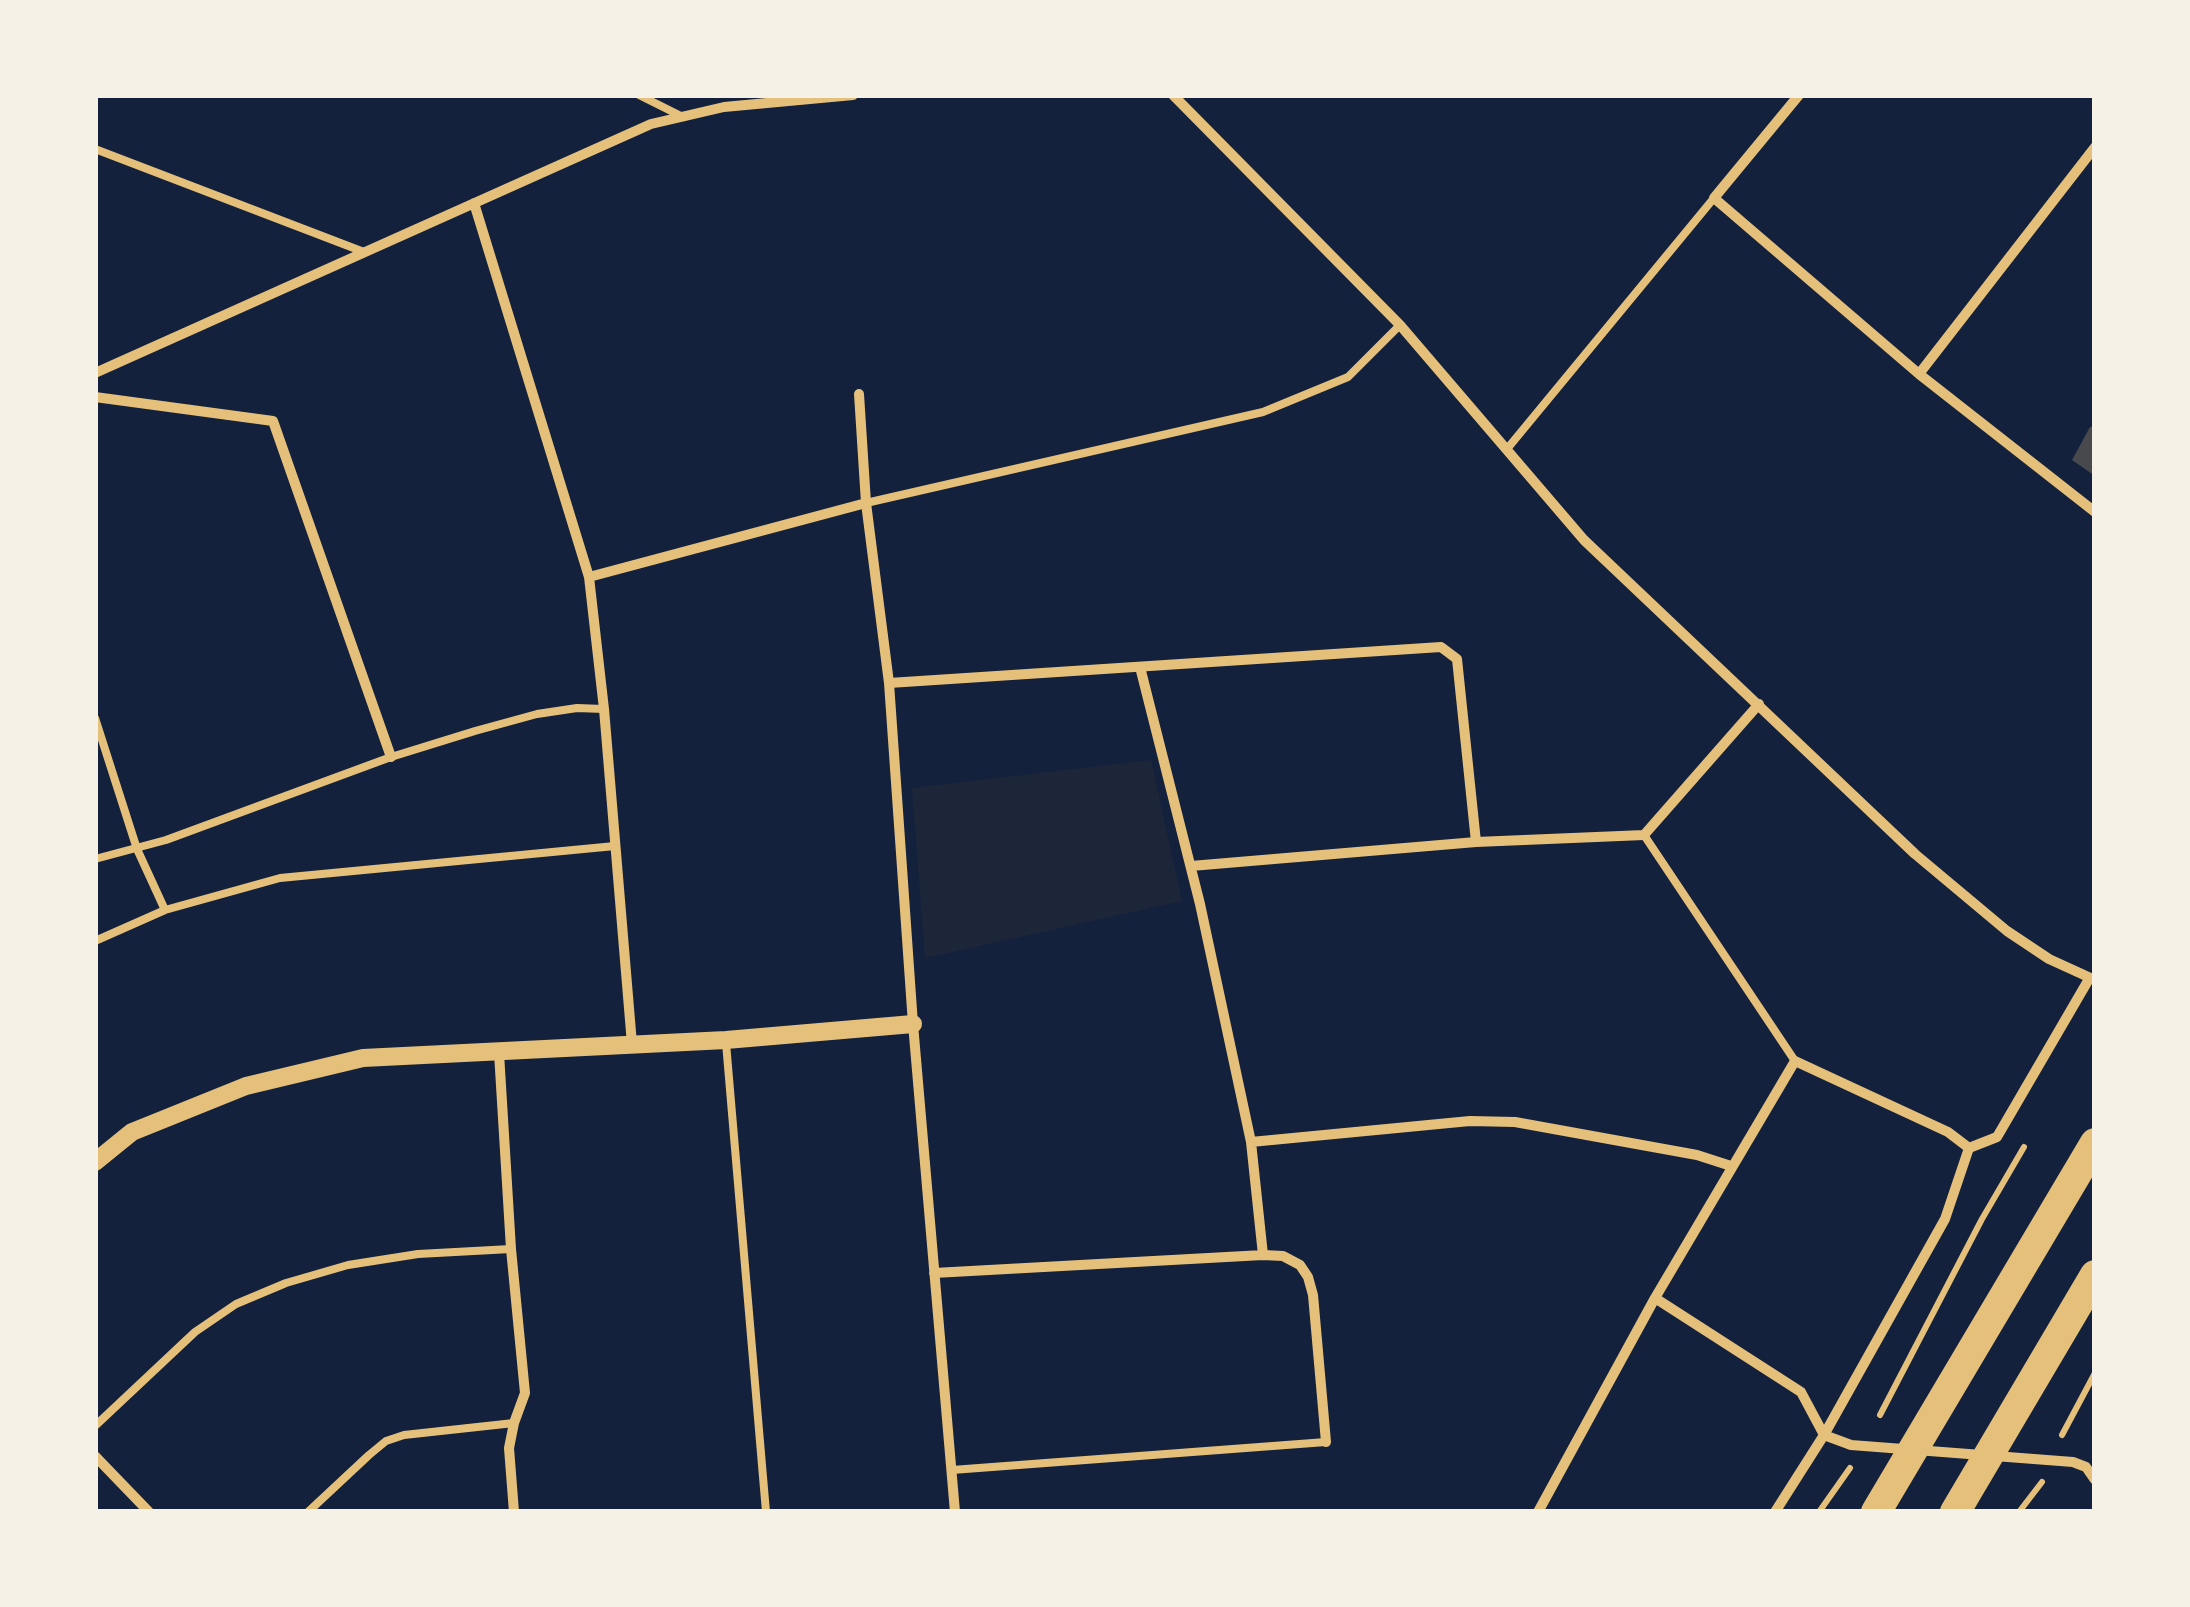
<!DOCTYPE html>
<style>
body{margin:0}
#map{position:relative;width:2190px;height:1607px;overflow:hidden;background:#14213d;font-family:"Noto Serif",serif}
canvas{display:block}
.frame{position:absolute;inset:0;border:98px solid #f6f1e7;pointer-events:none}
</style>
<div id="map">
<canvas width="2190" height="1607"></canvas>
<div class="frame"></div>
</div>
<script>
const ctx = document.querySelector('canvas').getContext('2d');
ctx.lineJoin = 'round';
function paint(path, color) {
  ctx.fillStyle = color;
  ctx.fill(path, 'evenodd');
}
function poly(rows) {
  const path = new Path2D();
  for (const r of rows) {
    path.moveTo(r[0], r[1]);
    for (let i = 2; i < r.length; i += 2) path.lineTo(r[i], r[i + 1]);
  }
  return path;
}
function stroke(path, color, width, dash) {
  ctx.strokeStyle = color;
  ctx.lineWidth = width;
  ctx.lineCap = dash ? 'butt' : 'round';
  ctx.setLineDash(dash || []);
  ctx.stroke(path);
}
paint(poly([
 [1151,760,1182,901,925,958,912,788]
]), '#1d2539');
paint(poly([
 [2095,426,2095,476,2072,460,2090,427]
]), '#48494c');
stroke(poly([
 [1880,1415,1982,1219,2024,1147],
 [2062,1435,2095,1373],
 [1819,1512,1850,1468],
 [2019,1512,2042,1482]
]), '#e5c07b', 6);
stroke(poly([
 [639,95,683,117],
 [95,149,364,252],
 [1507,449,1714,198],
 [866,503,1263,412,1348,377,1400,325],
 [95,718,137,849,165,910],
 [1644,835,1795,1061],
 [95,859,166,840,391,757,475,731,537,714,577,708,604,709],
 [95,941,165,910,280,878,615,846],
 [726,1043,766,1512],
 [95,1426,195,1332,236,1304,286,1283,348,1265,418,1254,511,1249],
 [952,1470,1326,1442],
 [308,1512,369,1455,386,1441,404,1435,514,1423]
]), '#e5c07b', 8);
stroke(poly([
 [1173,95,1400,325,1584,540,1915,854,2007,931,2049,959,2095,980],
 [1799,95,1714,198,1919,374,2095,512],
 [474,203,589,577,604,709,632,1044],
 [95,373,651,124,724,107,853,95],
 [1919,374,2095,147],
 [859,394,866,503,889,683,913,1024,955,1512],
 [95,397,273,421,391,757],
 [589,577,866,503],
 [1140,667,1200,904,1251,1142,1263,1255],
 [889,683,1441,647,1457,659,1476,842],
 [1191,866,1476,842,1644,835,1759,704],
 [2089,979,1997,1137,1969,1148,1948,1132,1795,1061,1655,1298,1801,1392,1824,1435,1851,1445,2073,1462,2086,1467,2095,1480],
 [499,1053,511,1249,525,1393,514,1423,509,1448,514,1512],
 [1251,1142,1470,1121,1515,1122,1697,1155,1731,1166],
 [934,1273,1263,1255,1283,1256,1300,1265,1308,1277,1313,1295,1326,1442],
 [95,1456,149,1512],
 [1538,1512,1655,1298],
 [1775,1512,1824,1435,1945,1219,1969,1148]
]), '#e5c07b', 10);
stroke(poly([
 [95,1162,132,1132,246,1086,363,1058,726,1040,913,1024]
]), '#e5c07b', 18);
stroke(poly([
 [1876,1512,2095,1143],
 [1955,1512,2095,1275]
]), '#e5c07b', 30);
</script>
